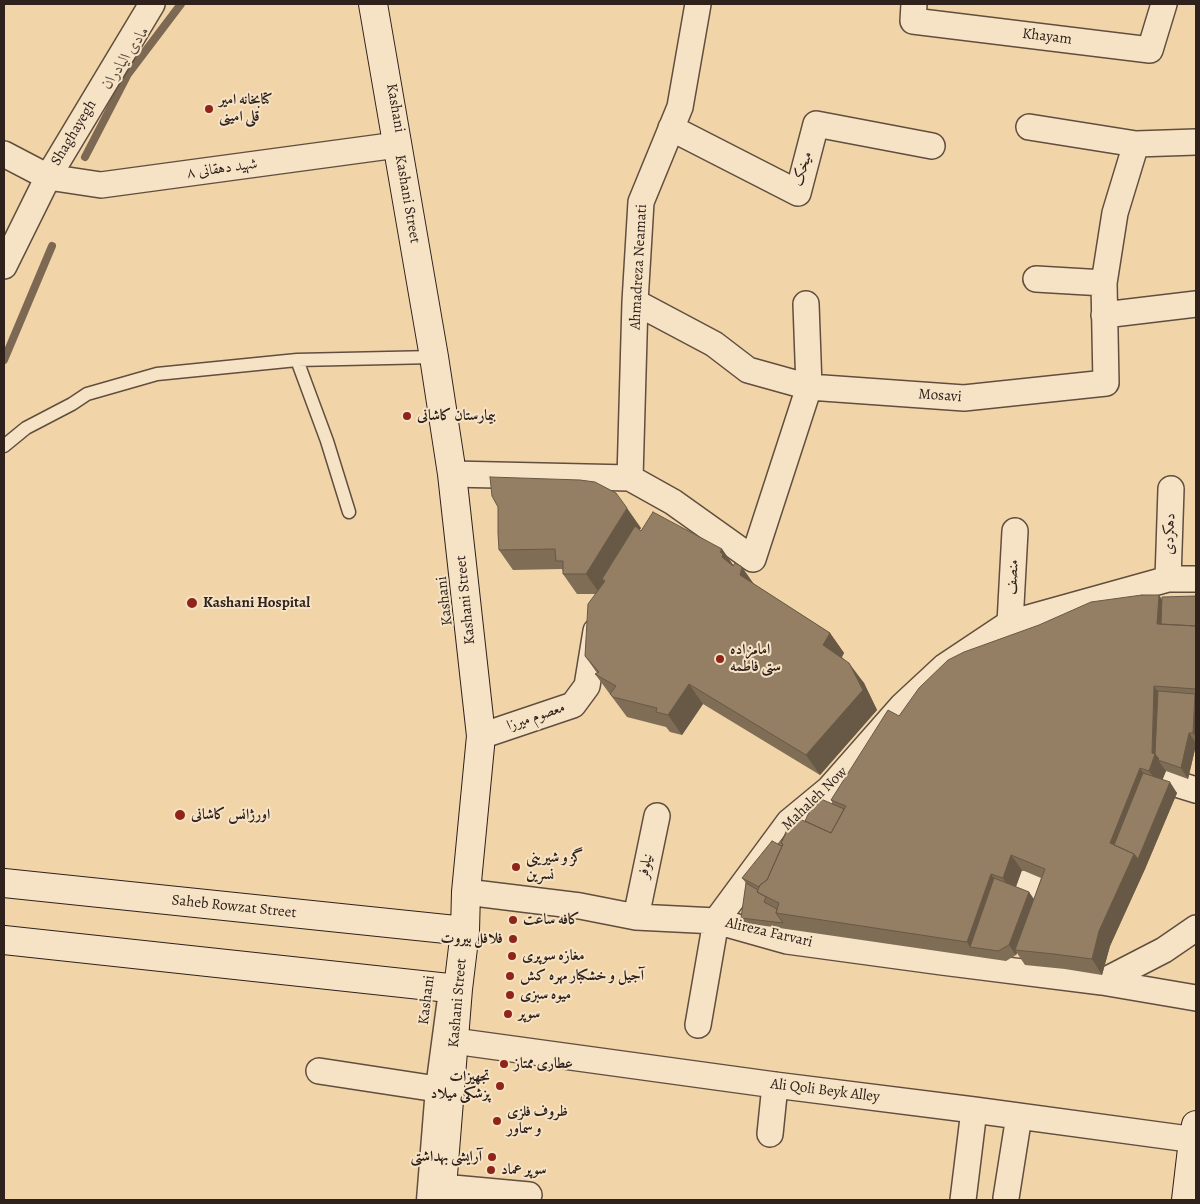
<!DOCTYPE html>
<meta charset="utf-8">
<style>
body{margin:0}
#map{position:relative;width:1200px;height:1204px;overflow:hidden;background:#f1d4a7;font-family:Alegreya,serif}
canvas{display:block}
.frame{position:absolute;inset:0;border:5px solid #2f221c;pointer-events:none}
</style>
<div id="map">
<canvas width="1200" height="1204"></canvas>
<div class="frame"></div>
</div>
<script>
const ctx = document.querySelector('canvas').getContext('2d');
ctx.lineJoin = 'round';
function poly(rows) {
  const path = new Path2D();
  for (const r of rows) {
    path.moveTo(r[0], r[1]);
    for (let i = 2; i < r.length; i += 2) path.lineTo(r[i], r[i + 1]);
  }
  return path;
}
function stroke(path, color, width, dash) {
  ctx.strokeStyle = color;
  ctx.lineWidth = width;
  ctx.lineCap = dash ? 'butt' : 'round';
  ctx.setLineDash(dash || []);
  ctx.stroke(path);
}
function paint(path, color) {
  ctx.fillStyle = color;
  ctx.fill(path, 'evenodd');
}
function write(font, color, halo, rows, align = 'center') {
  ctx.font = font + ' Alegreya,Amiri,serif';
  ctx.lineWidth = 4;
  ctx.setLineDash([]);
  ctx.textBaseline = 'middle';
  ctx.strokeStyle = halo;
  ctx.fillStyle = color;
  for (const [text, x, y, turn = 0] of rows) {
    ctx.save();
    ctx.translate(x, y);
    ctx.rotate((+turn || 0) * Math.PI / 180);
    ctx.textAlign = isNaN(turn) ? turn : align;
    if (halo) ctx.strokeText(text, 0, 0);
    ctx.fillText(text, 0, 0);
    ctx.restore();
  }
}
stroke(poly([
 [85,157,128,74,181,4],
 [4,360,52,246]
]), '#7c6853', 8);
const lane = poly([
 [297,360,327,441,349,512],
 [4,446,26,428,72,404,87,394,157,374,297,360,434,357],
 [423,1200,432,1088,444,998]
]);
const street = poly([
 [914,4,913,21,1150,50,1164,4],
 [1029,127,1136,144],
 [671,128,798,193,816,124,932,146],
 [4,154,48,177,101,185,397,145],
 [4,266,48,177,152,4],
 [1036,279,1104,283],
 [635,302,714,344,748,370,809,387,964,398,1106,383,1104,283,1115,213,1136,144,1196,142],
 [1104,315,1196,304],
 [452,474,630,478,673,502,753,559,809,387,806,304],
 [630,478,635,302,641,202,680,107,698,4],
 [1168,579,1171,489],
 [1010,623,1015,531],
 [481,736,573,705,587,686,596,631],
 [1170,782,1196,790],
 [1024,883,1047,890,1039,913],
 [466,892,580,906,636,917,716,921,787,941,942,962,1102,982,1196,998],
 [636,917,657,816],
 [1102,982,1164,950,1196,928],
 [698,1025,716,921,789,822,829,789,902,706,944,667,1010,623,1168,579,1196,579],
 [454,1041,775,1085,974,1110,1196,1140],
 [319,1071,450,1091],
 [770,1134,775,1085],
 [442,1187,529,1195],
 [1006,1198,1019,1116],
 [963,1200,974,1110]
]);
const secondary = poly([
 [373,4,434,357,452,474,481,736,466,892,465,931,458,989,441,1200],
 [4,883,465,931],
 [4,940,458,989],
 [1186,1200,1193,1140,1196,1125]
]);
stroke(lane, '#604e3f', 15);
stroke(street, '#604e3f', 28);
stroke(secondary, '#2f221c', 30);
stroke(lane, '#f6e3c6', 12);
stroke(street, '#f6e3c6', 25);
stroke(secondary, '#f6e3c6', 28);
paint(poly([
 [498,507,641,528,639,530,641,531,722,549,733,565,754,584,830,633,844,653,842,657,864,683,877,710,820,775,703,704,682,735,670,732,666,727,627,717,595,674,597,673,585,656,595,594,577,594,563,574,563,572,562,569,513,570,499,550],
 [1159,595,1162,600,1196,596,1196,745,1188,779,1166,771,1162,780,1177,793,1145,869,1110,946,1102,975,1065,969,1025,965,1017,953,1016,955,1006,961,745,923,741,918,746,883,742,878,778,844,805,821,818,804,834,805,831,800,899,716],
 [1022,870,1041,878,1034,899,1029,892,1016,887]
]), '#7f6d56');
paint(poly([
 [627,508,641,528,607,583,602,579,606,584,600,594,586,574],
 [722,549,736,569,722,557,720,552],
 [742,567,756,587,740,575],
 [1159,595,1169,611,1169,629,1157,624],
 [830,633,844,653,837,665,823,645],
 [849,663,864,683,877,710,820,775,806,755],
 [689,684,703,704,682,735,668,715],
 [1154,686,1165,702,1158,760,1166,771,1160,786,1149,771,1152,753],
 [1195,694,1196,695,1196,737,1193,733],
 [1189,733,1196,743,1196,745,1188,779,1181,768],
 [1140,768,1150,784,1123,852,1110,843],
 [1170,782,1177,793,1145,869,1110,946,1102,975,1092,959,1099,931,1134,854],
 [1011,855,1022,870,1013,894,1003,878],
 [991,874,1001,889,970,947,967,942],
 [1029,892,1036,903,1015,950,1017,953,1016,955,1009,945]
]), '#685946');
const building = poly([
 [490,477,580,480,595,482,616,493,627,508,586,574,563,574,563,561,556,561,555,549,499,550,498,533,498,507,492,496,490,477],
 [653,512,722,549,720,552,723,554,722,557,733,566,735,563,742,567,740,575,830,633,823,645,849,663,863,690,806,755,689,684,668,715,656,712,657,708,613,697,610,694,616,686,595,674,599,672,585,656,588,604,605,581,602,579,635,526,641,531,653,512],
 [1142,595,1159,595,1157,624,1196,626,1196,689,1154,686,1152,753,1155,754,1149,771,1140,768,1110,843,1134,854,1099,931,1092,959,1054,954,1015,950,1045,869,1011,855,1003,878,991,874,967,942,776,913,779,903,757,892,760,885,767,880,783,844,781,843,793,816,831,833,846,806,831,800,888,710,899,716,919,688,948,660,964,652,1039,625,1091,602,1142,595],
 [1196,596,1196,626,1161,624,1162,597,1196,596],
 [1158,691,1195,694,1193,733,1189,733,1181,768,1158,760,1159,759,1155,754,1158,691],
 [1143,773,1170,782,1138,859,1134,854,1114,845,1143,773],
 [821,799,844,809,831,833,805,821,814,802,818,804,821,799],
 [785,835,781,843,783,845,782,846,778,844,785,835],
 [772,841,782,846,767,880,760,885,759,887,742,878,772,841],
 [994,878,1029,892,1009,945,998,951,970,947,994,878],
 [746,883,758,890,757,892,766,897,764,902,777,909,776,913,783,923,741,918,746,883]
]);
paint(building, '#947f64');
stroke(building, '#685946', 1);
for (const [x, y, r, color] of [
 [209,109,5,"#8f2418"],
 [407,416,5,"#8f2418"],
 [192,603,6,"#8f2418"],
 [720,659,5,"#8f2418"],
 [180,815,6,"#8f2418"],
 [516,867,5,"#8f2418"],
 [513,920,5,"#8f2418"],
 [513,939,5,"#8f2418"],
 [512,956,5,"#8f2418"],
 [510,976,5,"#8f2418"],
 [510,995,5,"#8f2418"],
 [508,1014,5,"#8f2418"],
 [504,1064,5,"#8f2418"],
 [500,1086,5,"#8f2418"],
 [497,1121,5,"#8f2418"],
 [492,1157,5,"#8f2418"],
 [491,1170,5,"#8f2418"]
]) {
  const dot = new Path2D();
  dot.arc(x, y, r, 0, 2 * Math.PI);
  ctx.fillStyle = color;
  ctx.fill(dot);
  stroke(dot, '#f6e3c6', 2);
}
write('15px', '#2f221c', '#f6e3c6', [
 ["Khayam",1047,37,7],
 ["Kashani",395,108,80],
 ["Shaghayegh",74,133,-59],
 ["شهید دهقانی ۸",222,169,-8],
 ["میخک",803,169,-73],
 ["Kashani Street",407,199,80],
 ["Ahmadreza Neamati",639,267,-87],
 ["Mosavi",940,396,4],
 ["دهکردی",1170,534,-88],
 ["منصف",1013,577,-86],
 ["Kashani Street",466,600,-96],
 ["Kashani",445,601,-97],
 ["معصوم میرزا",536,717,-19],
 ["Mahaleh Now",815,799,-44],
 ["نیلوفر",646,866,-78],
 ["Saheb Rowzat Street",234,907,6],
 ["Alireza Farvari",769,933,13],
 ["Kashani",427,1000,-83],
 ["Kashani Street",458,1003,-85],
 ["Ali Qoli Beyk Alley",825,1091,7]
]);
write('bold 15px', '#2f221c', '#f6e3c6', [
 ["کتابخانه امیر",219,100],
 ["قلی امینی",219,117],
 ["بیمارستان کاشانی",417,416],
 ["Kashani Hospital",203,603],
 ["امامزاده",730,650],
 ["ستی فاطمه",730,667],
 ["اورژانس کاشانی",191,815],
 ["گز و شیرینی",526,858],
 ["نسرین",526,875],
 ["کافه ساعت",523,920],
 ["فلافل بیروت",503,939,"right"],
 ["مغازه سوپری",522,956],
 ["آجیل و خشکبار مهره کش",520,976],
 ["میوه سبزی",520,995],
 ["سوپر",518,1014],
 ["عطاری ممتاز",514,1064],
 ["تجهیزات",490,1077,"right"],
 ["پزشکی میلاد",490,1094,"right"],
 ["ظروف فلزی",507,1112],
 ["و سماور",507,1129],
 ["آرایشی بهداشتی",482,1157,"right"],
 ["سوپر عماد",501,1170]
], 'left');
write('italic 16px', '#5c4b3c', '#f6e3c6', [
 ["مادی الیادران",126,58,-56]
]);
</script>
